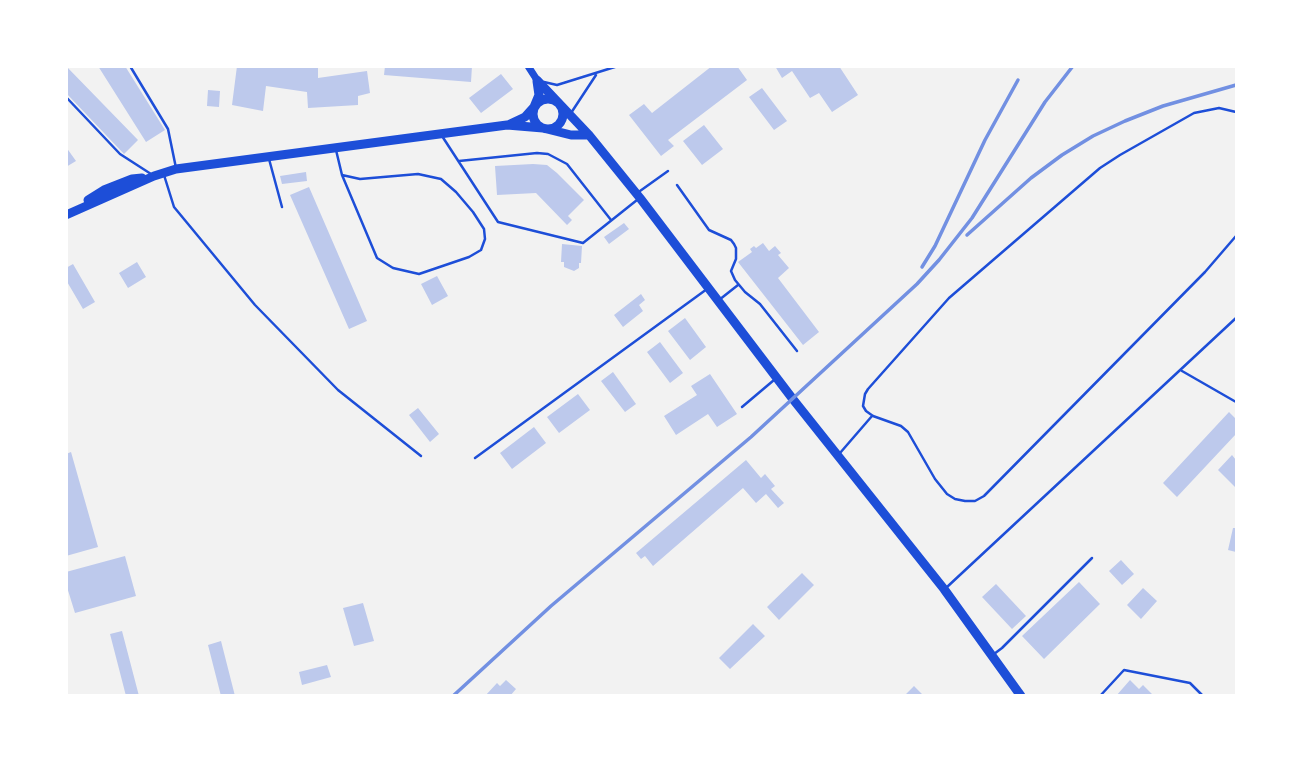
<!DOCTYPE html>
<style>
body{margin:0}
#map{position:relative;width:1303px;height:762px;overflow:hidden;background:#f2f2f2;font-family:Ubuntu,sans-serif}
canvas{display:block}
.frame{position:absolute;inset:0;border:68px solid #fff;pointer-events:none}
</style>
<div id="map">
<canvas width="1303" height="762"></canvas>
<div class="frame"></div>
</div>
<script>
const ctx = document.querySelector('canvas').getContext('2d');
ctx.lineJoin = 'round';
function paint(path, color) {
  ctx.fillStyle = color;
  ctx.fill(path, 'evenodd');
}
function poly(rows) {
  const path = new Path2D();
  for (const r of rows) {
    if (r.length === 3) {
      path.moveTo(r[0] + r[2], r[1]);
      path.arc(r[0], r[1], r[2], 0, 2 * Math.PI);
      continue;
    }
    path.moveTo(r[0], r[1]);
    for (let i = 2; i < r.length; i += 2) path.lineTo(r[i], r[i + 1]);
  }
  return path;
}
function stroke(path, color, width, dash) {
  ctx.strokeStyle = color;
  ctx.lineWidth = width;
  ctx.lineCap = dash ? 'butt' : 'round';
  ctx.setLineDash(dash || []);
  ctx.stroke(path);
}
paint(poly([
 [66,66,138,140,124,154,66,93],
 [98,66,125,66,165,130,146,142],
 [237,66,318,66,318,78,367,71,370,93,358,96,358,105,308,108,307,92,266,86,263,111,232,105],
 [385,66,472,66,471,82,384,75],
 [712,66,737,66,747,80,668,140,674,146,661,156,629,115,644,104,652,113],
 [775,66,839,66,858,95,832,112,819,93,810,98,792,71,782,78],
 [501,74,513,89,481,113,469,98],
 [762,88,787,121,774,130,749,97],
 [208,90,220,91,219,107,207,106],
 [704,125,723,149,702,165,683,141],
 [66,147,76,161,66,167],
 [533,164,547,165,557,173,584,200,568,216,572,220,567,225,536,193,497,195,495,166],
 [306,172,307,181,282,184,280,176],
 [309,187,367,321,349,329,290,195],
 [624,223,629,229,609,244,604,237],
 [763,243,769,251,775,246,781,253,778,255,789,268,778,278,819,332,803,345,738,262,752,252,750,249,754,246,756,248],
 [562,244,582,246,581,263,579,263,579,268,574,271,564,267,564,262,561,262],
 [137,262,146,277,128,288,119,273],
 [73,264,95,302,83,309,66,280,66,268],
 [437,276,448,296,432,305,421,284],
 [641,294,645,300,639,305,643,311,623,327,614,315],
 [685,318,706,347,690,360,668,331],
 [660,342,683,373,670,383,647,352],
 [613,372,636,404,625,412,601,381],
 [710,374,737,414,717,427,708,414,676,435,664,416,697,395,691,386],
 [578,394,590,410,559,433,547,417],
 [418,408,439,434,430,442,409,415],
 [1229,412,1236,419,1236,434,1177,497,1163,483],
 [534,427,546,443,512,469,500,453],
 [71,452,98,547,66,556,66,454],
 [1232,455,1236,460,1236,488,1218,470],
 [746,460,761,478,765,474,775,486,771,489,784,503,778,508,766,494,756,503,743,488,653,566,645,556,641,559,636,553],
 [1233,528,1236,528,1236,552,1228,550],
 [125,556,136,596,75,613,66,584,66,572],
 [1121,560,1134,574,1122,585,1109,571],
 [802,573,814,585,779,620,767,607],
 [1079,582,1100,604,1044,659,1022,636],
 [996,584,1026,616,1012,629,982,597],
 [1143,588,1157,601,1141,619,1127,605],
 [363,603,374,641,354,646,343,608],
 [753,624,765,636,730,669,719,658],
 [122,631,139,696,126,696,110,634],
 [221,641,235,696,221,696,208,645],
 [327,665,331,677,302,685,299,672],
 [506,680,516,689,510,696,485,696,497,683,500,686],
 [1130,680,1139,689,1143,685,1154,696,1116,696],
 [914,686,924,696,904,696]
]), '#bdc9ec');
stroke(poly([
 [130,66,168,129,176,168],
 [544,82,557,85,618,66],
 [66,97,120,154,151,174],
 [1236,112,1219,108,1194,113,1120,155,1100,168,949,298,868,389,865,394,863,406,866,411,873,416,901,426,908,432,935,479,947,494,955,499,965,501,975,501,984,496,1205,272,1236,236],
 [571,113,596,75],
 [442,136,498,222,583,243,637,200],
 [336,150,342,175,377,258,393,268,419,274,469,257,481,250,485,239,484,229,473,212,456,192,441,179,418,174,360,179,342,175],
 [269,159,282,207],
 [459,161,537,153,548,154,567,164,611,220],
 [164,175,174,207,255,305,338,390,421,456],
 [677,185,709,230,731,240,734,244,736,248,736,259,731,271,735,280,745,292,760,304,797,351],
 [640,191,668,171],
 [719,300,738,285],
 [1182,371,1236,402],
 [742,407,774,380],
 [840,453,872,416],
 [475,458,707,289],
 [947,587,1236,318],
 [994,654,1002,648,1092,558],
 [1100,696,1124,670,1190,683,1203,696]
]), '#1d4ed8', 2.5);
stroke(poly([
 [528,66,537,80]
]), '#1d4ed8', 7);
stroke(poly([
 [537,80,589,135,640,198,792,398,944,589,1021,696],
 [548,114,15],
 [508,125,525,117,534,107,539,95,537,81],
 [88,200,104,190,132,179,142,178],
 [66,215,154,176,176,169,507,125,543,128,571,135,589,135]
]), '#1d4ed8', 9);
stroke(poly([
 [967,235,1031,178,1062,155,1093,136,1125,121,1163,106,1236,85],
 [922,267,935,246,985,140,1018,80],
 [453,696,551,606,751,437,917,284,939,260,972,218,1045,102,1073,66]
]), '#7290e2', 3.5);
</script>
